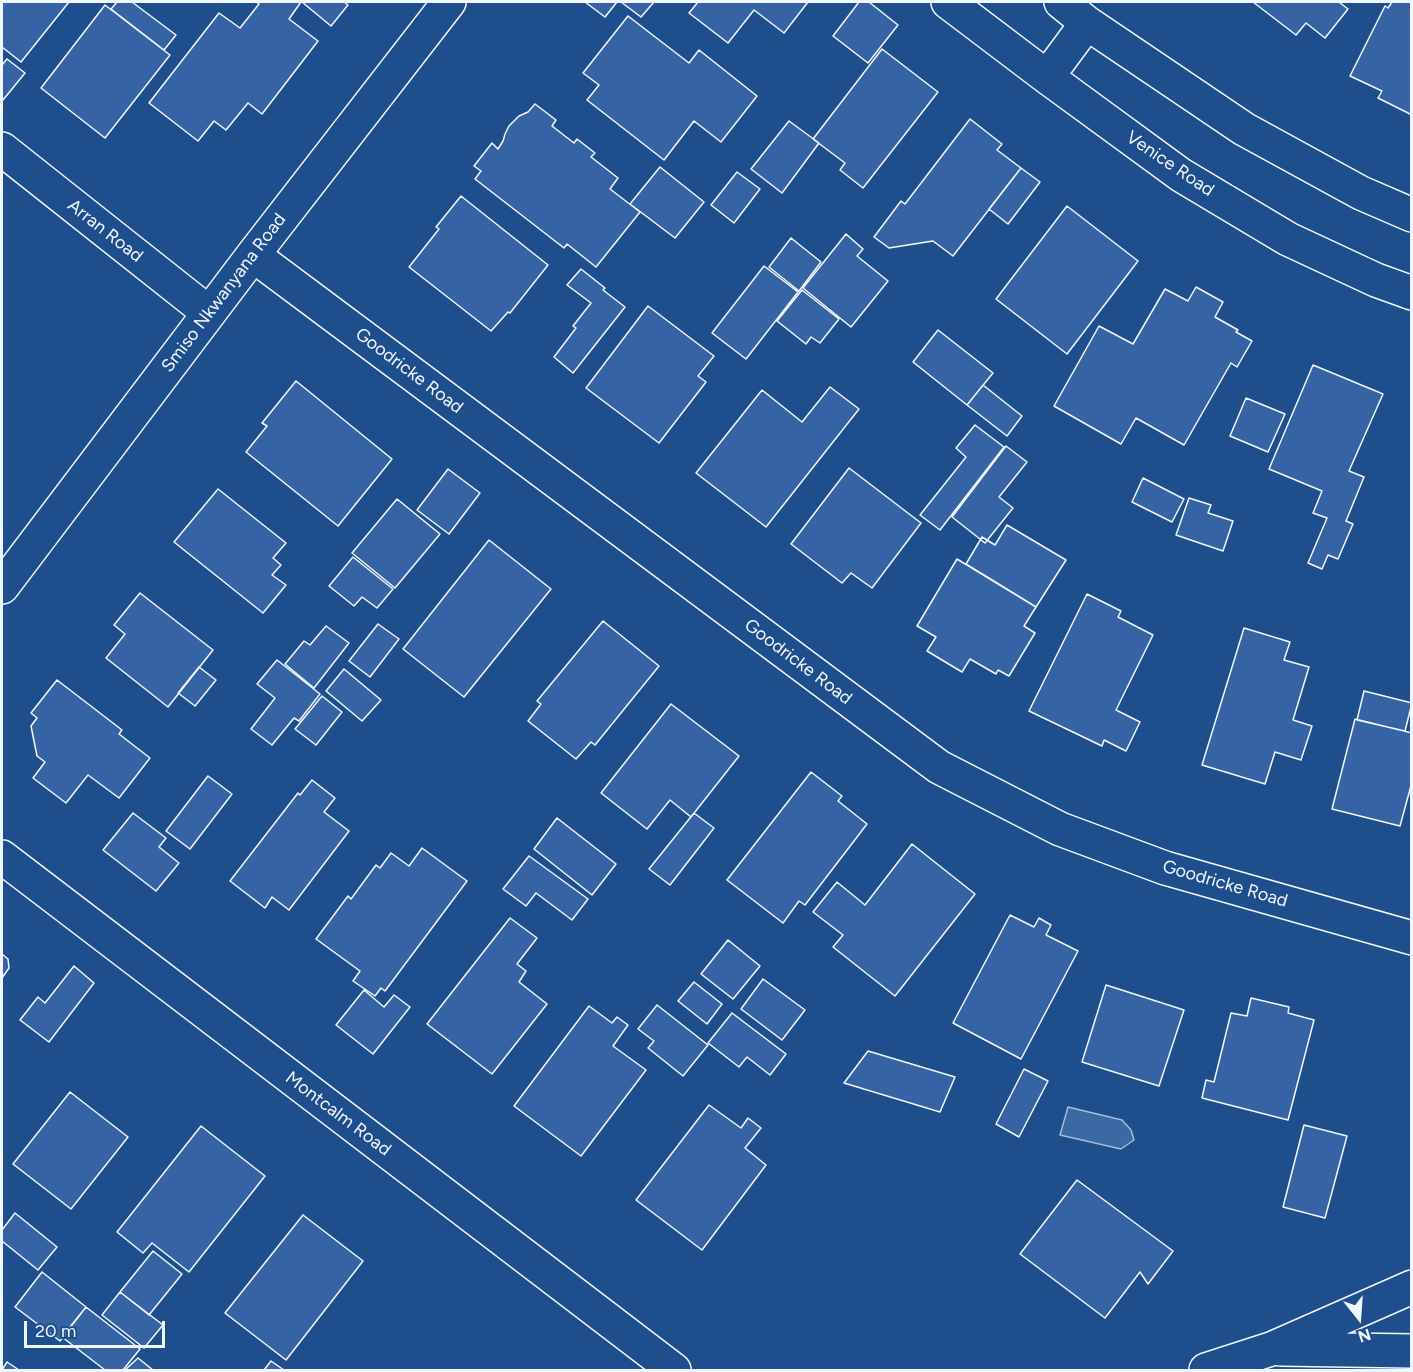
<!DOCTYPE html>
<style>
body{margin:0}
#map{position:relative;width:1413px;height:1372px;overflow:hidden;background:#1f4e8c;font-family:Figtree,sans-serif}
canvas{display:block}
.frame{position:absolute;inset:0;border:3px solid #f2f6ff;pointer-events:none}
.north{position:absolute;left:1329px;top:1288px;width:60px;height:60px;-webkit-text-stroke:4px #1f4e8c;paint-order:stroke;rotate:163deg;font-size:16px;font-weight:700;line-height:24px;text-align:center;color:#f2f6ff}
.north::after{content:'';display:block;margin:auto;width:21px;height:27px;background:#f2f6ff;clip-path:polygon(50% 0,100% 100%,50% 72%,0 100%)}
.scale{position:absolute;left:24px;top:1321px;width:141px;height:27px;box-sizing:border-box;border:3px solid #f2f6ff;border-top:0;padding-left:8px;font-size:18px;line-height:21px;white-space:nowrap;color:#f2f6ff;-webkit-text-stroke:4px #1f4e8c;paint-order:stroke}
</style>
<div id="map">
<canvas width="1413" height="1372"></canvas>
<div class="frame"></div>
<div class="north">N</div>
<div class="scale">20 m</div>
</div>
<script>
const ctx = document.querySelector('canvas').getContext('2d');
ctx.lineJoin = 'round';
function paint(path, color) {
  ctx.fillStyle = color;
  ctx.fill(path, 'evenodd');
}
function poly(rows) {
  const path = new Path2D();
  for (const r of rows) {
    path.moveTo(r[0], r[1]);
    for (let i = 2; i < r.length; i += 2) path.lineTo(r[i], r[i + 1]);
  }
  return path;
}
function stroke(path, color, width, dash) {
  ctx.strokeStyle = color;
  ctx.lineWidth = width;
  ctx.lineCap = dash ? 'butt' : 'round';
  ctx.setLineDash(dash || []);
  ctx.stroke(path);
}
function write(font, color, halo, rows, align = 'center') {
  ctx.font = font + ' Figtree,sans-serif';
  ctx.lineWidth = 4.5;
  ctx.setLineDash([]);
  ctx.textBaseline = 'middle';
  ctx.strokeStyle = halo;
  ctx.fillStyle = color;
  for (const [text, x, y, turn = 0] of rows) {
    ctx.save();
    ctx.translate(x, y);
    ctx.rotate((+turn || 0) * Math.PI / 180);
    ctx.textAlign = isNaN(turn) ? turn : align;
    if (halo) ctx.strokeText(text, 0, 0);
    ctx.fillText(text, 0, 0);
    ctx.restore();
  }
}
const water = poly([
 [1068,1107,1122,1120,1131,1130,1134,1140,1121,1149,1060,1135,1068,1107]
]);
paint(water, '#3b69a3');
stroke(water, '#a8bbd7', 1.5);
const building = poly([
 [2,2,69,2,21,62,2,47,2,2],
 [117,2,132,2,176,35,164,50,111,9,117,2],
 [256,2,301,2,289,19,318,41,262,114,248,103,226,130,214,121,198,141,149,103,219,13,240,28,259,4,256,2],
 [302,2,344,2,348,5,331,26,302,2],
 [585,2,617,2,605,17,585,2],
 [621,2,654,2,641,17,621,2],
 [698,2,808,2,784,33,754,10,728,43,689,13,698,2],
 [859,2,869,2,898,25,868,63,833,36,859,2],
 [1253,2,1339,2,1348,9,1325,38,1306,23,1296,35,1253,2],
 [1392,2,1412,2,1412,115,1378,98,1382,91,1350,76,1385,6,1388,8,1392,2],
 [105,5,170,55,105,138,41,88,105,5],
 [628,16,689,63,699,50,757,96,721,142,694,121,664,160,587,100,599,85,583,73,628,16],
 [882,49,938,92,863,188,840,170,845,163,813,139,882,49],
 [7,59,25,73,3,100,2,98,2,65,7,59],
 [535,104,556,120,552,126,574,143,577,139,595,153,591,157,618,178,610,189,640,212,596,267,567,244,564,248,475,179,481,171,474,166,492,143,498,149,503,141,505,134,509,126,519,116,528,112,535,104],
 [970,119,1002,144,997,150,1021,168,953,256,933,241,889,248,874,237,901,201,905,204,970,119],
 [789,121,819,143,782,193,751,169,789,121],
 [660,167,704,202,675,238,630,204,660,167],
 [1021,168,1040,182,1008,224,989,209,1021,168],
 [737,172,760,189,734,223,711,205,737,172],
 [461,196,548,265,510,313,508,312,491,331,409,267,439,229,436,227,461,196],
 [1067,206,1138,261,1067,354,996,299,1067,206],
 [846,234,863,249,857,256,888,281,851,327,803,288,846,234],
 [791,238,821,262,799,291,769,267,791,238],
 [764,266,798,292,746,359,712,333,764,266],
 [581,269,605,288,603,290,625,307,573,373,554,357,576,328,573,326,591,303,567,285,581,269],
 [1196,287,1223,302,1215,317,1238,330,1236,332,1252,341,1237,367,1231,363,1184,445,1136,418,1121,444,1054,406,1099,326,1133,344,1165,289,1188,301,1196,287],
 [802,290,839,319,820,343,811,337,806,344,777,321,802,290],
 [648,306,714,356,698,376,706,382,659,443,586,388,648,306],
 [938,330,993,373,967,405,913,362,938,330],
 [1313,365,1383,394,1349,471,1364,477,1346,521,1353,524,1338,559,1328,555,1322,569,1308,563,1327,518,1313,513,1322,491,1269,469,1313,365],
 [296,381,392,459,338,526,246,452,267,426,262,423,296,381],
 [983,385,1022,416,1007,436,967,405,983,385],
 [830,387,859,409,766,527,696,473,762,390,802,422,830,387],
 [1246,398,1285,414,1268,452,1230,436,1246,398],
 [975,425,1004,447,940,530,920,515,966,457,956,448,975,425],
 [1006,446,1027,462,999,497,1013,508,985,543,952,517,1006,446],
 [849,468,921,523,872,588,851,573,842,583,791,544,849,468],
 [448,469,480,493,449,534,417,510,448,469],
 [1143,478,1184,499,1172,522,1132,502,1143,478],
 [218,489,286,543,273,558,281,565,272,575,286,585,263,613,174,542,218,489],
 [1189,498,1211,505,1208,513,1233,521,1223,551,1176,535,1189,498],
 [397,499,440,534,395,588,352,553,397,499],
 [1007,525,1066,560,1036,607,966,564,982,537,995,545,1007,525],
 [489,540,551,589,464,697,403,649,489,540],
 [353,557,393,589,377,608,362,597,354,606,329,586,353,557],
 [957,559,1036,607,1024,626,1035,633,1009,676,998,670,996,674,970,659,962,672,927,651,936,637,917,626,957,559],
 [140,593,213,650,168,707,106,658,125,634,114,625,140,593],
 [1087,594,1121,611,1118,617,1153,635,1116,710,1140,722,1126,751,1104,740,1102,746,1029,711,1087,594],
 [603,621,659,666,595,745,591,742,576,759,528,721,541,704,537,701,603,621],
 [378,624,399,639,370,677,349,661,378,624],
 [326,626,349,643,314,688,285,664,304,641,310,645,326,626],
 [1244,628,1290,642,1284,660,1309,667,1293,720,1312,726,1301,760,1275,752,1265,784,1202,765,1244,628],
 [277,660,320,694,299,721,294,718,272,745,251,729,275,698,257,684,277,660],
 [199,667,216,680,195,706,178,693,199,667],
 [344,669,381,700,362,721,326,691,344,669],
 [57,680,122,730,119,734,150,758,119,798,88,775,66,803,33,778,45,762,37,756,31,726,37,718,31,713,57,680],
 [1364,691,1412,703,1405,731,1357,720,1364,691],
 [322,696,342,712,316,745,295,729,322,696],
 [671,704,739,756,691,817,670,800,647,829,601,793,671,704],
 [1355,719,1412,733,1412,782,1400,826,1332,809,1355,719],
 [811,772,842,796,838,801,867,824,805,905,799,901,783,923,727,880,811,772],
 [208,776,232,794,190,849,166,831,208,776],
 [312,780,335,798,324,812,349,831,289,910,272,897,265,908,230,881,298,793,300,795,312,780],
 [133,813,166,838,159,847,179,863,156,891,103,850,133,813],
 [694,813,714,828,670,885,649,869,694,813],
 [557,818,616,864,592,895,534,849,557,818],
 [912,844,975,894,895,996,833,947,843,935,813,912,837,882,865,905,912,844],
 [422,848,467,881,385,991,381,988,375,996,353,981,360,971,316,939,348,896,351,899,376,865,380,868,391,853,409,866,422,848],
 [529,856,588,899,572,920,536,893,526,906,503,889,529,856],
 [1010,915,1034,927,1039,918,1051,925,1046,935,1078,951,1021,1059,953,1023,1010,915],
 [510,918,537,938,517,964,526,971,519,982,547,1004,492,1074,427,1024,510,918],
 [728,940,760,966,733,999,701,974,728,940],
 [2,954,8,959,9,968,2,978,2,954],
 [74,966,94,983,49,1042,20,1020,38,997,45,1003,74,966],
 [763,979,805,1010,782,1040,741,1009,763,979],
 [694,982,722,1004,707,1024,678,1001,694,982],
 [1106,985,1184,1010,1159,1086,1082,1062,1106,985],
 [364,990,384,1007,394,995,410,1007,373,1054,336,1025,364,990],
 [1251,998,1289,1007,1288,1013,1314,1020,1288,1120,1202,1098,1206,1080,1214,1082,1231,1013,1247,1016,1251,998],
 [657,1005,708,1045,683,1076,648,1048,654,1041,638,1029,657,1005],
 [589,1006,612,1023,617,1017,628,1025,613,1046,646,1070,581,1156,514,1106,589,1006],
 [732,1013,786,1054,770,1075,747,1057,739,1067,708,1043,732,1013],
 [868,1051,955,1077,940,1112,844,1083,868,1051],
 [1024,1069,1048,1081,1019,1137,996,1124,1024,1069],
 [70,1092,128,1137,71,1209,13,1164,70,1092],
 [709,1105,741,1128,748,1118,761,1128,745,1148,766,1165,702,1250,636,1200,709,1105],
 [1304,1125,1347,1136,1325,1218,1283,1207,1304,1125],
 [201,1126,265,1176,189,1272,152,1243,143,1253,117,1232,201,1126],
 [1077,1180,1173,1251,1148,1284,1140,1272,1105,1318,1020,1254,1077,1180],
 [15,1213,57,1247,38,1270,2,1241,2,1230,15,1213],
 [303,1215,363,1261,286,1360,225,1313,303,1215],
 [153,1251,182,1274,149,1315,120,1292,153,1251],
 [42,1272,86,1307,60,1341,15,1307,42,1272],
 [120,1292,163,1325,144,1348,102,1315,120,1292],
 [86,1307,140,1349,123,1370,105,1370,62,1337,86,1307],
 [138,1358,153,1370,125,1370,138,1358],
 [271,1361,284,1370,264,1370,271,1361],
 [7,1362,19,1370,2,1370,7,1362]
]);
paint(building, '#3563a3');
stroke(building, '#f2f6ff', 1.5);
const minor = poly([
 [948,2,1047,77,1181,175,1288,239,1376,280,1412,293],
 [1061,2,1087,23,1244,129,1361,193,1412,215],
 [1047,77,1087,23],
 [2,149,209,313],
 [253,255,939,767,1060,829,1165,868,1412,938],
 [2,587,253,255,449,2],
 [2,857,674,1370],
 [1281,1349,1412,1351],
 [1206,1370,1271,1349,1412,1287]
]);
stroke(minor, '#f2f6ff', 36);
stroke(minor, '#1f4e8c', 33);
write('18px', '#f2f6ff', '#1f4e8c', [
 ["Venice Road",1170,164,34],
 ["Arran Road",105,231,38],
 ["Smiso Nkwanyana Road",224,293,-53],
 ["Goodricke Road",409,371,37],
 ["Goodricke Road",798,662,37],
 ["Goodricke Road",1225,884,16],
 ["Montcalm Road",338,1114,37]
]);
</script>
